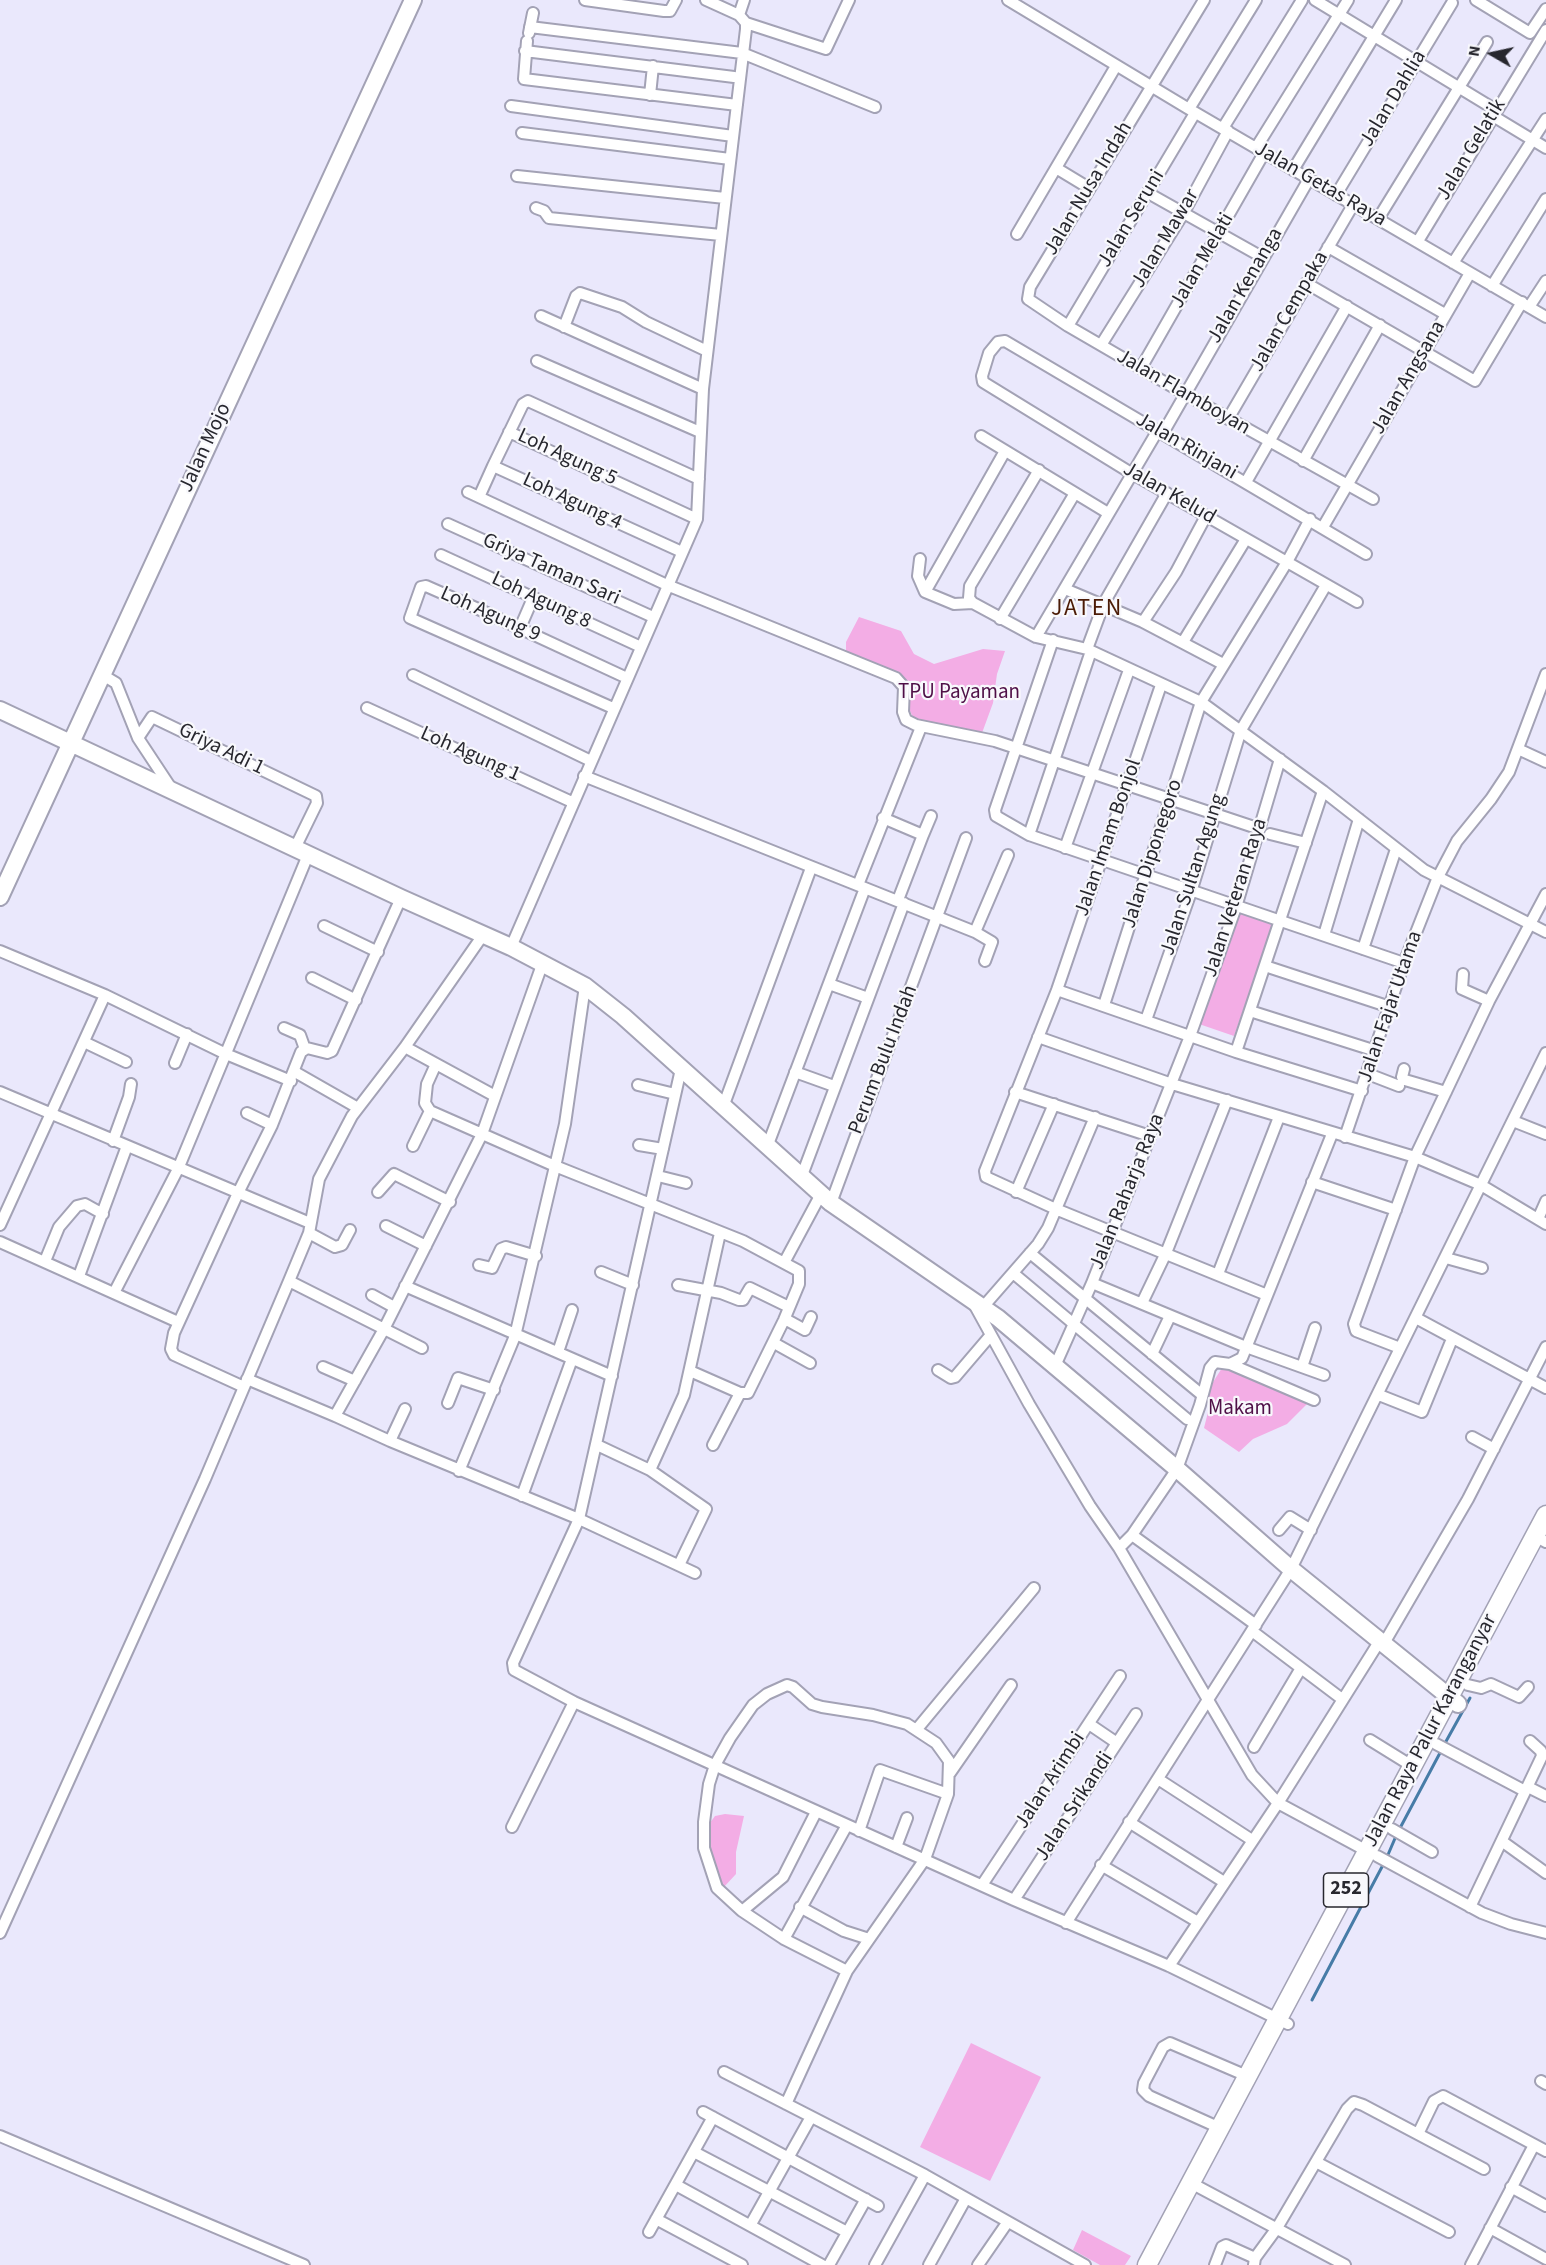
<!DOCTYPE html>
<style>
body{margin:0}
#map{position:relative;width:1546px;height:2265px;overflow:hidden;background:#eae8fc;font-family:"Source Sans 3",sans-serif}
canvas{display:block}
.north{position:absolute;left:1462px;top:24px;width:60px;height:60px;-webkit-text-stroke:4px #f8f8fc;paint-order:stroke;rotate:279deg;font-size:16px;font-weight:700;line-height:24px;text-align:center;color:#27272e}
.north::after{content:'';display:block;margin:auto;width:21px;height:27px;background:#27272e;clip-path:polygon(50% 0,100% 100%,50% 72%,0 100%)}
</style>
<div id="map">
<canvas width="1546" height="2265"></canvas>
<div class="north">N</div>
</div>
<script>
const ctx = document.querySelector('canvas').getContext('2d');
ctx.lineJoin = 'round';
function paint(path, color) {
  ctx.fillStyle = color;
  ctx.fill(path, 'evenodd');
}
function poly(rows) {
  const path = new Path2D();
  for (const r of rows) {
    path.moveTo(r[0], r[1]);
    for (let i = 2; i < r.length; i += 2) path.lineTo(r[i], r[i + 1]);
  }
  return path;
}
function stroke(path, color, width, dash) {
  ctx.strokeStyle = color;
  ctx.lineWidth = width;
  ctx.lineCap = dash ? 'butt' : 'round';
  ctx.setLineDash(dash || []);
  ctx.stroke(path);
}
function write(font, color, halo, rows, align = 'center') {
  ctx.font = font + ' "Source Sans 3",sans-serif';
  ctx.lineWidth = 4.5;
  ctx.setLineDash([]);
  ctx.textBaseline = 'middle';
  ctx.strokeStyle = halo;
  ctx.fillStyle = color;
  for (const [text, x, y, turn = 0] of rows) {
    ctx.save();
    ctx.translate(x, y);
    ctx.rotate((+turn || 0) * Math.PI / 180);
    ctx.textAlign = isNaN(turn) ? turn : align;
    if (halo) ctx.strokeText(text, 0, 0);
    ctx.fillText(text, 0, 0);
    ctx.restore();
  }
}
paint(poly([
 [859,617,901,631,914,654,934,664,983,649,1005,651,997,674,993,703,982,733,922,722,913,717,908,707,905,681,846,653,846,642],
 [1238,913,1273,925,1234,1036,1199,1024],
 [1222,1368,1248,1378,1308,1403,1287,1424,1253,1439,1239,1452,1204,1428,1209,1408,1208,1390],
 [725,1814,744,1816,736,1852,736,1874,724,1887,719,1884,711,1869,707,1827,715,1816],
 [971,2043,1041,2077,990,2181,920,2147],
 [1082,2230,1131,2256,1125,2265,1100,2265,1073,2250]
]), '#f3ade5');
stroke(poly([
 [1444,1745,1470,1698],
 [1399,1830,1441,1751],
 [1387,1857,1396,1836],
 [1312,2000,1384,1863]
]), '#477ca7', 3);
const street = poly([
 [585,0,664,11,670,11,676,0],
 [1008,0,1189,109,1546,317],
 [1204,0,1030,287,1028,299,1068,326,1185,394,1373,499],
 [1315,0,1496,110],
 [1476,0,1530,33,1546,9],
 [739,15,744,0],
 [746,23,826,49,849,0],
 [530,27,742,53,875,107],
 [529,33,533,13],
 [527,41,524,79,737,105],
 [525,51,734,77],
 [650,95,653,66],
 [511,106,733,136],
 [1189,109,1256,0],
 [1493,116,1546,148],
 [1223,128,1302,0],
 [522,133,730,159],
 [1256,148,1348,0],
 [1056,168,1089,188],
 [1293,170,1396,0],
 [517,176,725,198],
 [1148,193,1262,257],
 [1336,195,1452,3],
 [536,208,544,211,549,218,721,235],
 [1378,219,1487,42],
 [1017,234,1116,66],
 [1418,241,1546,30],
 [1328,247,1445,314],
 [1453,263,1546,119],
 [1306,283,1475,381,1522,302],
 [1492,286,1546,199],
 [1529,307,1546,281],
 [541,316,703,389],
 [1068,326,1195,113],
 [564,327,576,296,580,293,622,307,646,322,707,351],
 [1101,345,1183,214,1228,131],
 [537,361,700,432],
 [1141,368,1264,153],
 [1228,419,1353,205],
 [509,432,697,519],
 [1163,433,1309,179],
 [981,436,1108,513],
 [1303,461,1380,325],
 [493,466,523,404,528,401,699,479],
 [1246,482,1347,306],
 [468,492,667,585,896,678,904,687,903,712,906,720,916,725,995,741,1260,829],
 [479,497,493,466,682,552],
 [448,524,653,617],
 [1323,527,1470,273],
 [441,555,641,647],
 [920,559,918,576,925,592,954,604,973,603,1036,637,1087,649,1201,702,1323,791,1424,870,1546,932],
 [1065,589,1143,622,1223,664],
 [925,592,1005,451],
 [1357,602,1131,473,983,382,982,376,989,353,998,342,1005,341,1366,554],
 [973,603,969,598,970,586,1039,470],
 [1000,619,1075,493],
 [1143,622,1176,572,1206,516],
 [520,628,533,598],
 [1036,637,1158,430],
 [1053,640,995,810,996,816,1029,835,1404,963],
 [1183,642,1246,539],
 [1087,649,1104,603,1167,493],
 [101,674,116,683,138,738,171,788],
 [413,675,591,761],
 [1161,685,1057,990,985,1171,986,1177,1058,1210,1267,1295],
 [367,708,572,802],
 [613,708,410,618,421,587,426,586,476,608,627,678],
 [138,738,152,717,316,796,317,803,295,848],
 [1518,749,1546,762],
 [584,776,975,932,992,942,985,961],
 [883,818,923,835,931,816],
 [1270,834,1306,843],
 [1029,835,1091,651],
 [1065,848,1129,670],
 [858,885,921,727],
 [898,900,923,835],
 [324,926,378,952],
 [975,932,1008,855],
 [1324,935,1359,819],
 [511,947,697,519,703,389,746,29,746,23,739,15,706,0],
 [1363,949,1396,849],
 [0,951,105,995,226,1054,291,1081],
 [1265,966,1390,1007],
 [1463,974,1462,989,1489,1001],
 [312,978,356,1000],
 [829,984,868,998],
 [1057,990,1236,1052,1362,1091],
 [1104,1005,1201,702,1287,562,1310,519],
 [1250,1011,1376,1051],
 [1146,1020,1191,892,1241,730,1326,585],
 [284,1028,300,1035,305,1049],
 [1038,1037,1172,1084,1415,1157,1481,1185,1546,1224],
 [84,1042,126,1062],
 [405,1047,495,1096],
 [1236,1052,1323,791],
 [175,1063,187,1034],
 [436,1064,427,1084,425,1103,430,1111,555,1166,743,1241,799,1271,799,1284,784,1320,748,1393,740,1393,690,1371],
 [681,1069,579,1519,513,1663,514,1670,574,1702,1014,1900,1169,1966,1288,2024],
 [1404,1069,1402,1077,1405,1080,1446,1092],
 [295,1072,358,1108],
 [795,1072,834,1086],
 [1368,1074,1399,1086],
 [638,1085,675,1094],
 [0,1092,310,1223],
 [1015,1092,1150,1136],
 [723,1107,811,868],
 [247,1113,272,1125],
 [1513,1121,1546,1134],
 [1345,1137,1404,963,1438,877,1457,841,1491,799,1509,772,1546,674],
 [113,1141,129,1097,131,1084],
 [639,1145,663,1149],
 [413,1146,430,1111],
 [767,1147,865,888],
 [658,1176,686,1183],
 [801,1178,904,903],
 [1312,1182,1396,1210],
 [378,1192,394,1174,450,1202],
 [1016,1192,1054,1104],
 [831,1203,966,838],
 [1538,1219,1546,1201],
 [0,1225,105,995],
 [386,1226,426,1246],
 [309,1233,335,1247,342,1245,350,1230],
 [0,1242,178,1322],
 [1030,1253,1201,1394],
 [1446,1258,1482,1268],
 [45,1261,59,1227,77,1206,85,1204,103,1214],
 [785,1261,821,1194],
 [479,1265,492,1268,501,1249,506,1247,536,1256],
 [601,1272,633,1285],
 [1013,1273,1187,1419],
 [1218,1274,1279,1117],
 [79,1276,127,1146],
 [289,1281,422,1348],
 [1092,1283,1246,1347,1324,1375],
 [678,1285,721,1293,739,1300,743,1300,750,1288,789,1307],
 [405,1286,612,1376],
 [114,1293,178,1169,308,855],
 [372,1295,394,1307],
 [1142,1303,1166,1253,1227,1100],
 [974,1304,1029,1404,1090,1506,1119,1548,1252,1775,1278,1803,1367,1851],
 [983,1307,1038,1244,1048,1228,1095,1117],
 [1416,1318,1546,1388],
 [785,1319,805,1330,811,1317],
 [774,1343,810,1363],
 [1400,1348,1356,1331,1354,1324,1415,1157,1489,1001,1546,894],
 [558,1352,572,1310],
 [1152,1354,1170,1316],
 [1230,1364,1314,1400],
 [1055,1366,1092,1283,1190,1036,1236,907,1280,759],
 [323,1367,355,1381],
 [1302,1367,1315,1328],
 [938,1370,951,1378,955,1377,990,1336],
 [247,1379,335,1416,384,1329,482,1134,543,962],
 [244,1387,174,1355,171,1349,174,1333,238,1193,272,1125,301,1052,307,1048,327,1053,332,1051,401,898],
 [1379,1395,1422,1412,1452,1339],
 [448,1403,458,1378,494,1390],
 [335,1416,390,1441,579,1519,695,1573],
 [1472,1437,1494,1449],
 [390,1441,405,1409],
 [597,1445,650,1470,706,1509,679,1565],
 [713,1445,740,1393],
 [650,1470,684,1395,720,1233],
 [459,1471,515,1336,565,1124,585,986],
 [522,1496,572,1359],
 [1279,1530,1290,1517,1311,1530],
 [1132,1535,1177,1469,1200,1405,1210,1368,1215,1362,1230,1364,1242,1358,1332,1134],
 [1535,1536,1546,1542],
 [1119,1548,1132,1535,1256,1625],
 [1252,1631,1342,1699],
 [1383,1645,1468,1499,1546,1347],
 [1468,1685,1481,1688,1491,1684,1519,1697,1528,1687],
 [1089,1724,1117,1743],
 [917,1729,1034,1588],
 [1370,1740,1412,1766],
 [1436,1744,1525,1791],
 [1254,1747,1301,1668],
 [950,1773,1011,1685],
 [1158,1779,1252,1840],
 [1528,1787,1546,1796],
 [1129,1822,1224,1882],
 [847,1825,784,1939,742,1911,717,1888,704,1848,704,1822,709,1784,715,1765,730,1738,753,1705,767,1694,787,1685,793,1687,812,1704,822,1707,873,1715,907,1724,936,1743,949,1761,948,1794,925,1859,847,1971],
 [512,1827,574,1702],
 [1392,1829,1432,1852],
 [859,1831,880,1770,948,1794],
 [1503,1842,1546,1873],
 [896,1847,907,1818],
 [1377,1856,1482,1913,1511,1924,1546,1933],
 [1101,1865,1198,1922],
 [982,1885,1120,1676],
 [1014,1900,1136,1714],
 [800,1907,844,1931,869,1939],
 [1470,1907,1542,1756,1541,1751,1530,1741],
 [742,1911,783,1877,816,1812],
 [1066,1923,1291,1569,1546,1053],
 [0,1933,205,1479,289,1281,309,1233,319,1179,352,1116,405,1047,483,935],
 [784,1939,847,1971,786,2104],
 [1169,1966,1278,1803,1379,1642],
 [724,2072,925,2175,1085,2265],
 [1541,2081,1546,2084],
 [703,2112,878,2206],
 [1220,2128,1149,2096,1143,2090,1144,2083,1163,2047,1170,2043,1247,2076],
 [1418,2134,1434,2101,1443,2096,1546,2151],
 [0,2136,304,2265],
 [694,2152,847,2232],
 [1316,2162,1449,2232],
 [1191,2183,1345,2265],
 [676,2185,822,2265],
 [1511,2187,1546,2206],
 [656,2219,742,2265],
 [751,2224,811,2117],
 [1490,2228,1546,2259],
 [649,2232,713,2117],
 [829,2265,866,2199],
 [875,2265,925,2175],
 [929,2265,965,2200],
 [978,2265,1007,2223],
 [1215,2265,1222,2247,1226,2245,1255,2258],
 [1254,2265,1255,2258,1277,2228,1347,2109,1354,2102,1363,2105,1484,2169],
 [1471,2265,1534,2145]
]);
const secondary = poly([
 [0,710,401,898,511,947,585,986,623,1016,831,1203,998,1318,1177,1469,1291,1569,1458,1704],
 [0,897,413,0]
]);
const primary = poly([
 [1147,2265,1546,1515]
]);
stroke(street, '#a3a2b5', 14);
stroke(secondary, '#a3a2b5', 20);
stroke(primary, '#a3a2b5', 21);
stroke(street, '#fff', 10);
stroke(secondary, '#fff', 16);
stroke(primary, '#fff', 18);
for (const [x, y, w] of [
 [1346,1890,45]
]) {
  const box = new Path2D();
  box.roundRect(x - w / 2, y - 17, w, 34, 4.5);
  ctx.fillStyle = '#f8f8fc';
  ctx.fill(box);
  stroke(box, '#27272e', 1.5);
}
write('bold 20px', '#27272e', null, [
 ["252",1346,1890]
]);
write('21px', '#27272e', '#f8f8fc', [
 ["Jalan Dahlia",1394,99,-59],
 ["Jalan Gelatik",1472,150,-59],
 ["Jalan Getas Raya",1320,185,30],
 ["Jalan Nusa Indah",1089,189,-59],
 ["Jalan Seruni",1132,219,-59],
 ["Jalan Mawar",1166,239,-59],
 ["Jalan Melati",1203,261,-60],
 ["Jalan Kenanga",1246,286,-60],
 ["Jalan Cempaka",1290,312,-60],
 ["Jalan Angsana",1409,378,-60],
 ["Jalan Flamboyan",1183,393,30],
 ["Jalan Rinjani",1186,447,30],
 ["Jalan Mojo",206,448,-65],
 ["Loh Agung 5",567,458,25],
 ["Jalan Kelud",1169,494,30],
 ["Loh Agung 4",572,502,25],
 ["Griya Taman Sari",551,570,24],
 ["Loh Agung 8",541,601,25],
 ["Loh Agung 9",490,615,24],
 ["Griya Adi 1",221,750,26],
 ["Loh Agung 1",470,755,24],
 ["Jalan Imam Bonjol",1109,838,-71],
 ["Jalan Diponegoro",1153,854,-72],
 ["Jalan Sultan Agung",1194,875,-72],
 ["Jalan Veteran Raya",1236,898,-72],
 ["Jalan Fajar Utama",1391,1007,-71],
 ["Perum Bulu Indah",884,1060,-69],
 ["Jalan Raharja Raya",1128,1192,-68],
 ["Jalan Raya Palur Karanganyar",1431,1731,-62],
 ["Jalan Arimbi",1051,1781,-57],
 ["Jalan Srikandi",1075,1807,-57]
]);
write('21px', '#4f0f47', '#f8f8fc', [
 ["TPU Payaman",959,693],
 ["Makam",1240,1409]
]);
ctx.letterSpacing = '1.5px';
write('24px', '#4b1b06', '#f8f8fc', [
 ["JATEN",1087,610]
]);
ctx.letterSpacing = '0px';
</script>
